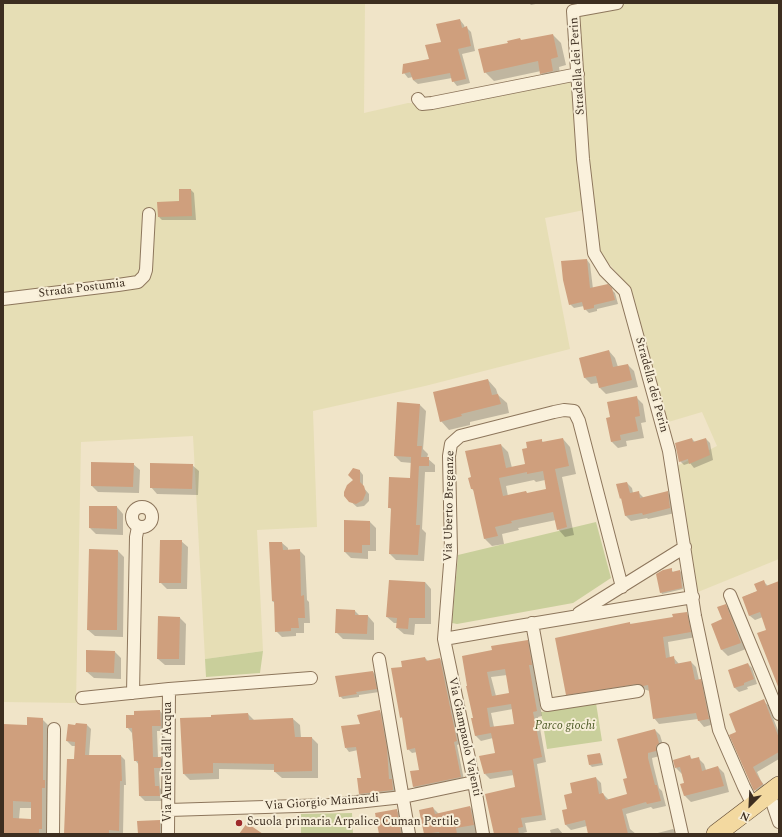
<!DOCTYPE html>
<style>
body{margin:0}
#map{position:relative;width:782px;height:837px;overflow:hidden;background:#f0e4c8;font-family:Spectral,serif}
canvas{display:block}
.frame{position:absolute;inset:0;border:4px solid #3d2e20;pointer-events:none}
.north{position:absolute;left:730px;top:785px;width:40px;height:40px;-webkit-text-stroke:3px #f7eed8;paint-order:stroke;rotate:204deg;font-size:11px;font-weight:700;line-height:16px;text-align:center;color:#3d2e20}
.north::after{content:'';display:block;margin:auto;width:14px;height:18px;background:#3d2e20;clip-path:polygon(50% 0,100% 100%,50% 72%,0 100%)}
</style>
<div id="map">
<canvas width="782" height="837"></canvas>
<div class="frame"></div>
<div class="north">N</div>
</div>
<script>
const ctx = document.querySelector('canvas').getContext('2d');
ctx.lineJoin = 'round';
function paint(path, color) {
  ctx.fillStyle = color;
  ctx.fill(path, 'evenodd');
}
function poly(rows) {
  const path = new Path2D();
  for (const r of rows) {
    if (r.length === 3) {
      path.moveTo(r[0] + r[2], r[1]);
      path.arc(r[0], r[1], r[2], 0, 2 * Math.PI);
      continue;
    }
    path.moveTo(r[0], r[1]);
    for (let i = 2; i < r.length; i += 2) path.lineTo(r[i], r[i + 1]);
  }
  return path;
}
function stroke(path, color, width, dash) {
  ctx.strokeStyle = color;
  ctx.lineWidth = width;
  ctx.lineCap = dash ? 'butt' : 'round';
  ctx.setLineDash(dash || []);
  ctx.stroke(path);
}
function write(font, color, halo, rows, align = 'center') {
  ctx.font = font + ' Spectral,serif';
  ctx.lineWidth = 4;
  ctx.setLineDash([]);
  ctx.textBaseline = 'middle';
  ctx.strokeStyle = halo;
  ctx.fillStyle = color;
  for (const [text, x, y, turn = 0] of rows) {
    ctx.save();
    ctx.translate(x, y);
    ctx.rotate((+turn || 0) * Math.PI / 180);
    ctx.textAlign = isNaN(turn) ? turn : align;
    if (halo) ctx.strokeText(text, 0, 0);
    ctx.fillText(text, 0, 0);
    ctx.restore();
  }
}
paint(poly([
 [3,3,365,3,364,113,408,103,427,104,572,78,584,210,545,218,570,349,425,386,313,411,317,527,257,530,263,651,205,659,193,436,81,442,76,703,3,702],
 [631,3,779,3,779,559,698,592,677,466,717,446,702,412,665,423,625,282,597,250,577,13]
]), '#e6deb5');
paint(poly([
 [596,522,611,578,573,603,457,624,452,623,458,555],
 [263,651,260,673,206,677,205,659],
 [596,703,602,741,547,749,541,712],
 [352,813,353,834,301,834,301,814]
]), '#c9cf9b');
paint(poly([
 [529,3,540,3,531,5],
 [460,20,464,25,465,28,467,28,471,32,475,51,462,54,470,83,457,86,453,81,452,78,418,84,413,80,413,77,408,78,404,73,430,59],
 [553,35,561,43,566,65,559,67,561,80,550,82,541,73,541,71,494,81,485,72,522,41],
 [191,190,194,193,196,220,162,220,159,217,180,202],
 [587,260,590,264,593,289,607,285,615,293,618,304,597,309,597,311,589,313,585,309,584,306,574,308,570,304],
 [609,351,615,358,618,367,628,365,634,371,638,387,606,394,600,388,598,383,591,384,585,378,580,358],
 [488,380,496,389,498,395,507,403,509,413,470,422,470,425,449,430,441,421],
 [636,397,643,404,646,422,641,423,644,438,626,441,627,446,618,448,612,442,611,418],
 [419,404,426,411,423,449,428,454,427,458,435,465,435,472,425,472,422,529,426,533,424,561,396,560,390,554,392,510,389,507,411,479,412,463,401,462,395,456],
 [563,439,570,447,576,474,562,477,574,535,565,537,558,529,556,520,518,528,519,530,502,534,504,544,492,546,485,539,475,492,472,489,501,445,508,452,512,468,527,465,528,448,541,440,544,443],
 [534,480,536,482,545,480,547,490,528,494,508,496,506,486],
 [692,439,695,442,706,439,710,443,713,460,694,468,690,463,684,465,680,461],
 [133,464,140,470,139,493,98,492,92,486],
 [192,465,199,471,198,495,157,494,151,487],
 [360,471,363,475,363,487,369,494,369,501,364,506,357,507,350,501,355,481],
 [627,483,632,488,633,493,638,492,644,498,667,492,672,497,675,513,648,519,647,518,631,521,626,516,623,500,621,498],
 [117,507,123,514,123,535,96,534,90,528],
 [370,522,376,528,376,551,368,551,368,559,351,558,345,552],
 [181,541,188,547,187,589,167,589,160,582],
 [282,543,288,548,288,551,299,550,305,556,307,600,309,602,310,623,304,623,304,633,296,633,296,636,282,637,276,631,275,603,272,601],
 [118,551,124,557,123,637,95,636,88,630],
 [671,569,673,572,680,571,682,573,683,589,662,594,661,592],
 [763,581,768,586,779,582,779,687,767,630,763,617,755,620,750,616,743,597,758,591],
 [425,582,431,589,431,624,415,624,414,635,404,634,397,628,398,623,394,623,387,617],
 [725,605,732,612,746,649,728,656,722,650,723,620],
 [355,611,360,616,368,616,374,623,374,640,343,639,336,632],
 [686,613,692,619,696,637,668,642,670,658,673,657,679,664,691,662,696,667,699,680,700,680,706,685,714,724,704,727,699,721,698,719,659,724,654,718,650,691,643,689,572,700,566,694,630,623,631,625,674,618],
 [180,618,186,624,185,665,165,665,158,659],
 [527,641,532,646,536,670,534,670,542,716,538,717,546,762,537,764,546,820,525,823,527,832,523,833,523,834,495,834,516,788,514,775,490,779,485,774,496,754,493,738,481,741,476,736,474,719,467,687,493,651],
 [507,675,510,694,496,696,491,677],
 [513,709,516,725,494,727,491,713],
 [115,652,121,658,121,679,94,678,87,672],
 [425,658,428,661,440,659,444,663,460,744,457,745,464,780,417,790,414,787,420,771,417,752,412,753,408,749,404,719,401,717,403,667],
 [748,664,752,668,757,684,747,687,748,689,739,692,735,688,729,670],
 [373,672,376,675,379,692,359,695,359,697,343,699,340,696],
 [763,701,768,705,779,733,779,759,757,772,761,781,767,789,760,795,755,790,731,736,737,733],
 [160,711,165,717,166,731,157,731,158,758,161,758,166,764,166,773,159,773,160,788,164,792,165,801,145,801,140,796,139,765,135,760,132,733,127,727],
 [379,711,383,715,390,753,393,781,395,784,397,793,364,798,360,794,362,779,358,750,349,752,346,748],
 [248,714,255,721,293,719,300,725,301,738,312,738,318,744,318,778,282,778,275,772,275,770,219,769,219,779,190,780,184,774,212,718],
 [42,719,49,726,49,834,3,834,3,725,28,726],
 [20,808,32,808,32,820,19,819],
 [87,725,91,729,89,756,121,756,125,760,126,785,124,785,123,834,65,834,76,746,72,746,67,741],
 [655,730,660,735,664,748,660,756,652,758,653,764,659,788,662,791,666,806,653,809,651,807,626,814,630,829,636,834,589,834,587,826,571,830,566,825,563,811,568,810,573,794,596,778,601,783,602,793,609,800,628,795,628,778],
 [600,754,601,756,603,765,592,767,590,765,588,756],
 [689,756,692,759,698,758,704,764,706,770,718,767,724,773,729,792,691,802,685,796,682,784,685,783,682,774,676,768],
 [470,807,475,812,479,834,425,834,420,811,433,808,439,814],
 [396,810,401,815,405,834,381,834],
 [159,821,164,825,164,834,139,834],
 [558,828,563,834,551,834,550,830],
 [673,829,678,834,654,834]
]), '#0003');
paint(poly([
 [460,19,462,28,467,26,471,46,458,49,466,79,452,82,450,73,413,80,410,72,402,74,403,64,429,59,425,45,441,42,436,24],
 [553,34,558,57,551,59,553,71,540,74,538,61,484,73,478,49,508,43,507,41,520,38,521,40],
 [179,189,191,189,192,216,158,217,157,202,179,201],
 [587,259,590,288,608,284,612,288,615,300,594,305,594,308,584,310,582,302,569,305,563,280,561,261],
 [609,350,613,367,628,364,632,380,599,388,596,376,584,378,579,358],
 [488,379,492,395,498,394,501,404,461,414,462,416,440,422,433,392],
 [637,396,640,416,635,417,638,431,620,435,621,440,611,442,606,418,610,417,607,402],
 [397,402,420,404,417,446,422,446,421,457,429,457,429,466,419,466,416,525,420,525,418,555,389,554,391,508,388,508,389,477,410,478,411,457,394,456],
 [563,438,569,466,555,469,567,527,557,530,553,512,511,521,512,523,495,527,498,536,484,539,473,489,471,489,468,478,471,477,465,451,501,444,506,468,525,464,522,449,527,448,526,442,542,439,542,442],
 [543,471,546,489,527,493,526,491,503,496,499,478,527,472,527,474],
 [692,438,693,442,706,438,710,455,689,464,688,459,679,462,675,443],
 [91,462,134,463,133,487,91,486],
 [150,463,193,464,192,489,150,488],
 [353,468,360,470,360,482,364,486,366,493,363,500,356,504,349,502,344,496,344,492,347,485,353,480,348,475],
 [627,482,630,493,639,491,640,498,668,491,670,508,643,515,642,513,625,516,621,498,620,499,616,484],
 [89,506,117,506,117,529,89,528],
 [344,520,370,521,370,545,362,545,362,553,344,552],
 [160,540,182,540,181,583,159,583],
 [269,542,282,542,283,550,300,549,301,596,304,595,305,618,298,618,299,628,291,628,291,631,275,632,274,601,272,601],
 [89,549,118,550,117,630,87,630],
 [672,568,672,572,680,570,682,588,660,593,656,574,663,570],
 [389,580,425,582,425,618,409,618,408,629,396,628,397,618,386,617],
 [764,580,766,586,779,581,779,689,757,633,766,630,760,612,749,616,742,597,757,591,754,584],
 [726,604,741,643,721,650,711,624,722,619,717,607],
 [336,609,355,610,355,615,368,615,367,634,335,633],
 [687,612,691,632,663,637,666,658,674,656,675,664,691,661,695,680,701,679,709,719,698,721,696,713,653,719,648,685,643,686,637,684,566,695,555,638,630,622,630,624,673,617,672,614],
 [158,616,180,617,179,659,157,659],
 [528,640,532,665,529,665,537,711,533,712,542,757,533,759,542,815,521,818,523,827,518,828,519,834,494,834,485,794,515,787,512,770,484,774,479,756,495,753,491,733,475,736,471,718,473,718,466,686,467,686,462,656,492,650,491,646],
 [505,669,509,693,492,696,487,672],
 [511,704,514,724,490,727,487,708],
 [86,650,115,651,114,673,86,672],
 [425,657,426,661,440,658,457,741,454,742,461,777,413,787,410,771,419,770,415,748,407,750,402,717,400,718,391,668,402,667,401,661],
 [748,663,754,679,744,683,744,685,734,688,728,670],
 [373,671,377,689,356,692,357,694,339,697,335,676],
 [764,699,779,738,779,752,753,767,757,775,763,784,754,791,729,735,736,732,729,714],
 [160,710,161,726,152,726,153,757,161,757,161,768,154,768,155,786,159,786,160,796,139,796,138,761,134,761,132,728,126,728,126,715,134,715,134,711],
 [380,710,387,748,389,779,392,779,393,790,359,794,357,778,361,778,356,747,345,748,341,726,360,724,357,715],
 [248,713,249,720,293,718,295,737,312,737,312,771,274,772,274,764,213,763,213,773,183,774,180,718,211,717,211,715],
 [27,717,43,718,43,780,45,780,45,788,42,788,42,829,39,829,39,834,3,834,3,724,27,725],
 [13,801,31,802,31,819,13,818],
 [76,723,87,724,85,755,121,755,122,781,120,781,119,831,109,830,109,834,64,834,67,759,74,759,75,742,66,741,68,724,75,725],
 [655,729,659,743,656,746,656,751,648,753,648,758,655,785,657,785,661,801,647,804,646,802,622,809,628,834,588,834,585,820,565,825,562,810,567,809,564,795,572,793,570,783,596,777,599,794,603,793,606,800,627,794,623,779,627,778,617,739],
 [600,753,602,763,589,765,587,755],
 [690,755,691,759,699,757,702,771,718,766,724,786,684,796,680,784,684,783,680,767,675,768,673,760],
 [470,806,474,825,456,828,457,834,440,834,439,832,424,834,419,810,433,807,435,814],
 [397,809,401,834,379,834,375,813],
 [160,820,160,834,138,834,137,821],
 [247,823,263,834,239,834]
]), '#cf9f7d');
const minor = poly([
 [617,3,573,11,583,159,594,253,605,271,625,291,669,451,695,616,719,730,744,787,753,805],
 [418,99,422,104,432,103,578,74],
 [3,299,118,285,138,282,144,276,146,270,149,214],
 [142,517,10],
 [730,595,779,714],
 [579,613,685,547],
 [532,623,547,705,638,691],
 [444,639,507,628,693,597],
 [379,659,409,834],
 [133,693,136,537,138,527],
 [82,698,169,689],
 [663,749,682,834],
 [769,793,779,822],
 [169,810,329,805,403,797,474,782],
 [53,834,54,729],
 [168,834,169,689,311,678],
 [483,834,474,782,444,639,451,552,449,456,451,444,460,436,554,412,564,410,574,411,579,421,622,587]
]);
const primary = poly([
 [716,834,779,786]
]);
stroke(minor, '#8d765c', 14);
stroke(primary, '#5b4430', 20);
stroke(minor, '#faf1dc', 12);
stroke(primary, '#f3d9a0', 19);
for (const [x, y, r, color] of [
 [239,823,4,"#9e2a2b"]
]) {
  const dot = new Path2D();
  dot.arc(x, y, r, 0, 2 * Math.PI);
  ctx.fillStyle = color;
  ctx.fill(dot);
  stroke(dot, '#f7eed8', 1.5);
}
write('12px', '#3d2e20', '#f7eed8', [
 ["Stradella dei Perin",578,66,-94],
 ["Strada Postumia",82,289,-7],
 ["Stradella dei Perin",651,385,75],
 ["Via Uberto Breganze",450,506,-89],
 ["Via Giampaolo Vajenti",464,737,78],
 ["Via Aurelio dall'Acqua",169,762,-90],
 ["Via Giorgio Mainardi",322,803,-4]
]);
write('italic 12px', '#4d5a26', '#f7eed8', [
 ["Parco giochi",565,727]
]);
write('12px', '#3d2e20', '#f7eed8', [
 ["Scuola primaria Arpalice Cuman Pertile",247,823]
], 'left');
</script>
